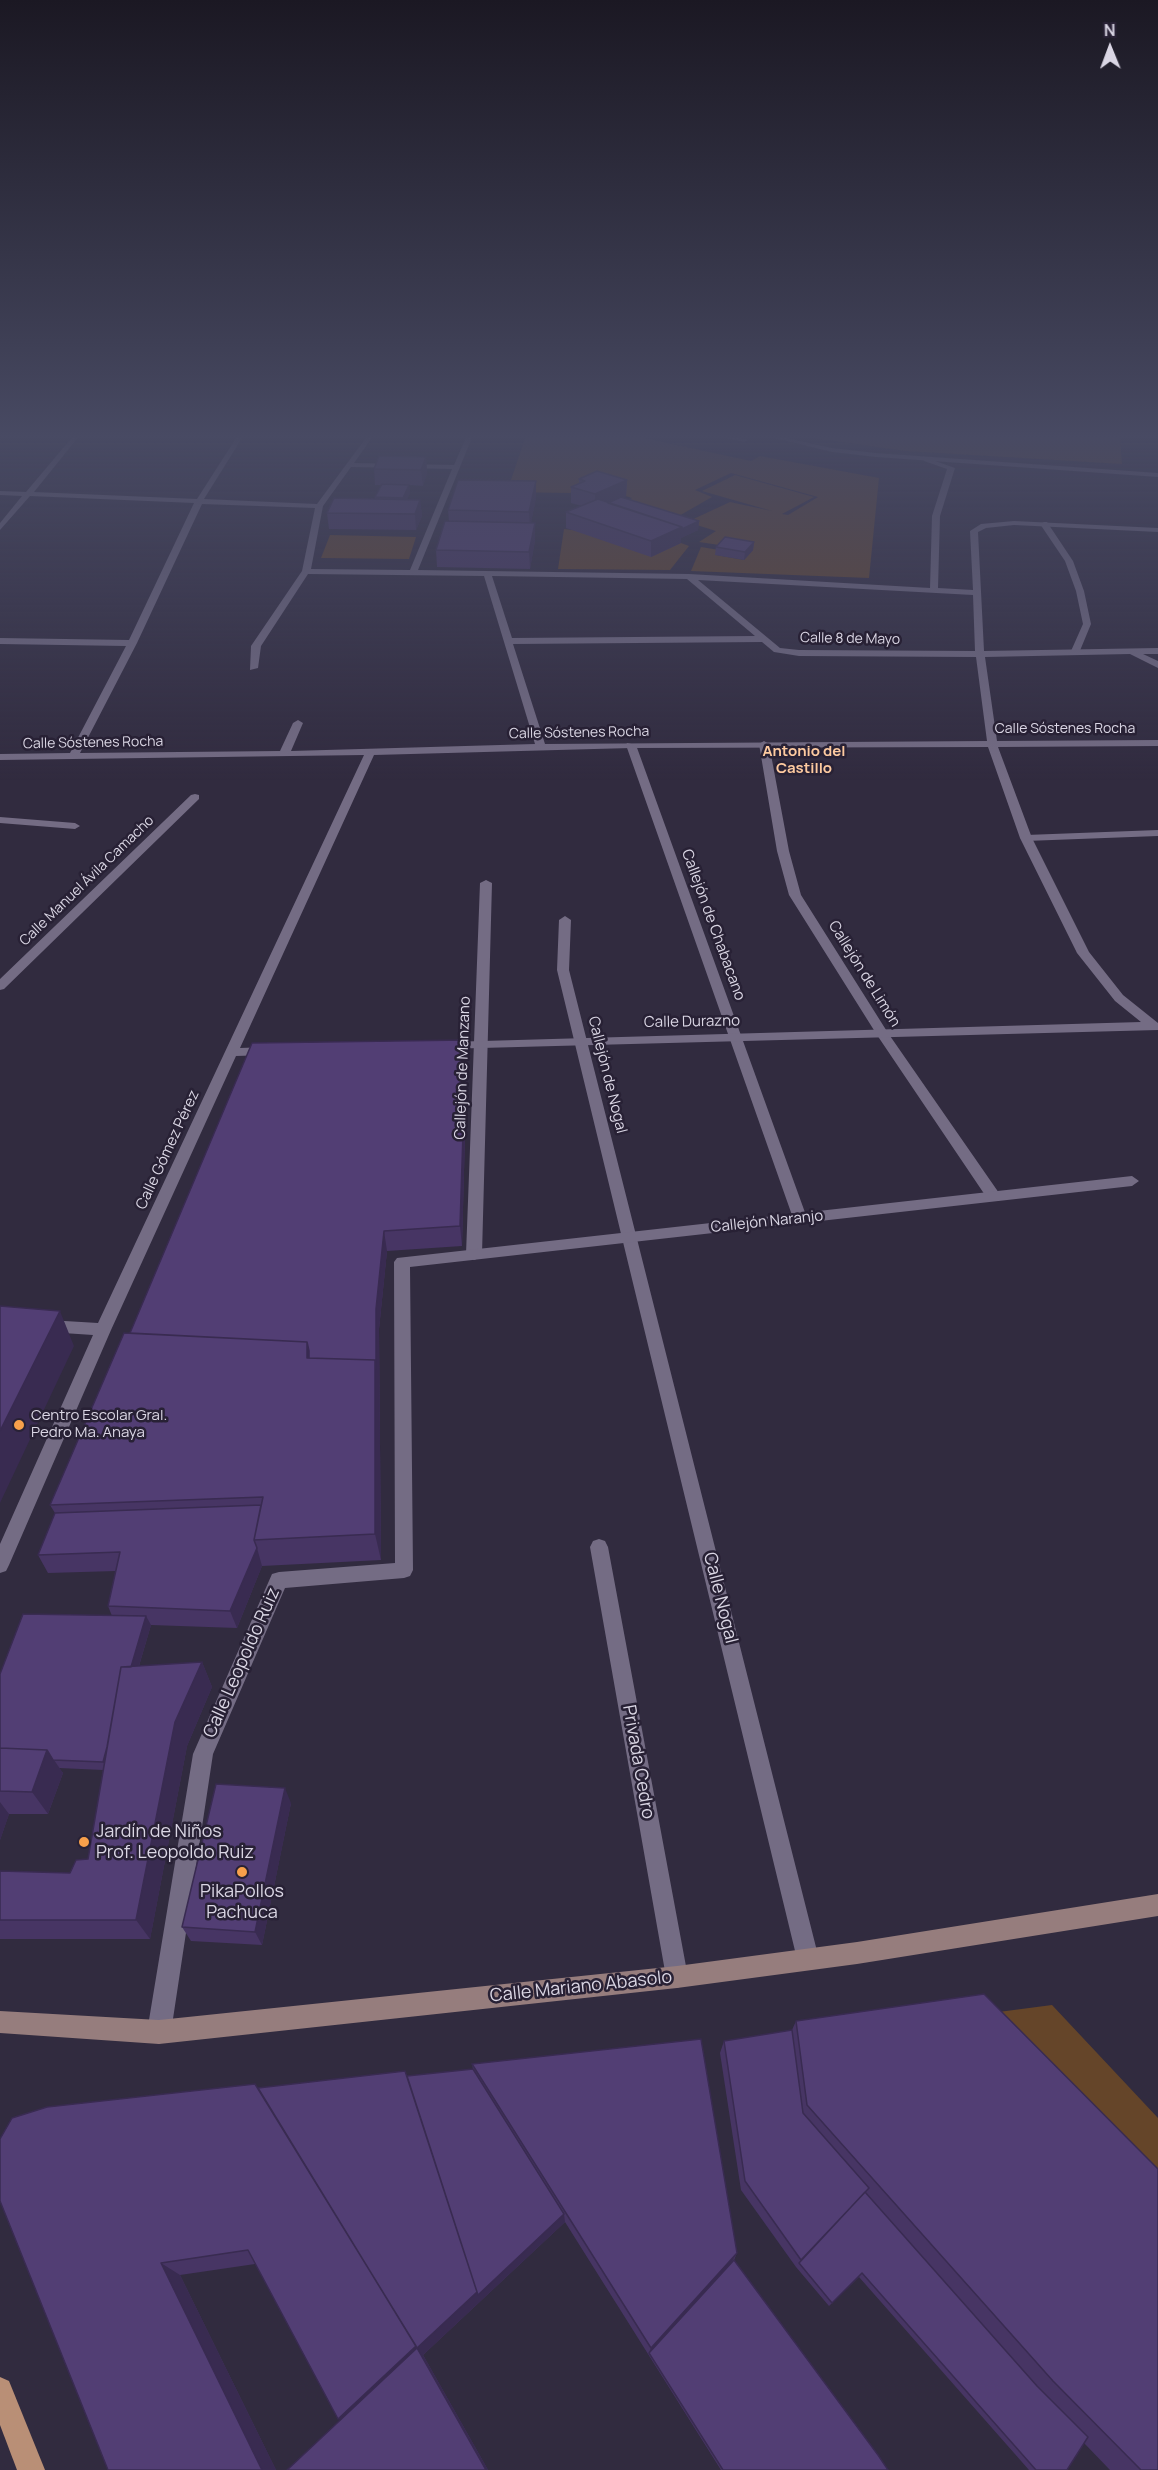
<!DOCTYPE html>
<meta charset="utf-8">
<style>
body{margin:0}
#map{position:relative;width:1158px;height:2470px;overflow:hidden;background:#312b3f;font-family:Manrope,sans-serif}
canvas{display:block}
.north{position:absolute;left:1080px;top:18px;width:60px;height:60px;-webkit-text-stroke:4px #282135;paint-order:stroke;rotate:359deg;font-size:16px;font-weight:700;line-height:24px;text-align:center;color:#dad6e4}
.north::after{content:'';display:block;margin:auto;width:21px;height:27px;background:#dad6e4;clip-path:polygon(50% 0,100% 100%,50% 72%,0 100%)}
</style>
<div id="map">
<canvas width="1158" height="2470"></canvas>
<div class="north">N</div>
</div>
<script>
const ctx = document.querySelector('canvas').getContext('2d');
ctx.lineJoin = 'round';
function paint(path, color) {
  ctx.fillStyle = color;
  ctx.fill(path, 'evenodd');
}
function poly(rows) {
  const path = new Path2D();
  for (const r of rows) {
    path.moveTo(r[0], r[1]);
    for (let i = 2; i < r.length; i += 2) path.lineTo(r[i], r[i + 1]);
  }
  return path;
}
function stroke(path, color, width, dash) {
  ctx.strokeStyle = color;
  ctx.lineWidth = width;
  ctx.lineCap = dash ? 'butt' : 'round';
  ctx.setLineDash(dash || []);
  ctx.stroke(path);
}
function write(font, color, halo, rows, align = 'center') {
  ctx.font = font + ' Manrope,sans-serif';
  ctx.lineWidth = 5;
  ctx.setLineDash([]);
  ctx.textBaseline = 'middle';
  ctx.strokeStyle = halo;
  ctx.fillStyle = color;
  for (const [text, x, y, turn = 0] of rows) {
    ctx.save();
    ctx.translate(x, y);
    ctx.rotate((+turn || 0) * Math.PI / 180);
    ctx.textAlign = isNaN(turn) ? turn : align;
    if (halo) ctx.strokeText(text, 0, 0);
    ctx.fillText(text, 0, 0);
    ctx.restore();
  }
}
paint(poly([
 [526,435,630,435,751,461,760,456,879,478,869,578,691,571,701,547,719,550,716,555,744,560,753,550,699,542,716,531,687,522,730,502,772,511,702,491,735,475,814,497,782,514,788,515,818,497,731,473,695,490,712,497,670,521,621,505,632,498,591,485,570,493,507,492],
 [793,435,1120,435,1122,464,905,451],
 [564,529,681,543,689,546,670,570,558,569],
 [330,535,416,537,409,559,321,558],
 [1052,2005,1158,2118,1158,2211,968,2016]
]), '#654529');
paint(poly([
 [714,435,727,435,748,440,744,442,714,435],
 [924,457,955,468,940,516,936,518,932,516,947,469,924,461,924,457],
 [1044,522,1047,522,1073,561,1084,591,1091,624,1079,653,1071,651,1083,624,1076,591,1065,561,1040,524,1044,522],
 [764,741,769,744,789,851,801,895,888,1033,999,1193,1001,1197,999,1201,989,1201,877,1035,789,895,777,851,759,744,764,741],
 [627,743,636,745,807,1218,805,1222,800,1223,793,1218,626,745,627,743],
 [1158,830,1158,836,1026,841,1020,838,1026,835,1158,830],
 [486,880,492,883,482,1254,479,1258,474,1260,469,1258,466,1254,480,883,486,880],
 [565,916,571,920,569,970,819,1959,816,1967,808,1970,800,1967,797,1959,557,970,559,920,565,916],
 [599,1539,605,1541,608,1547,688,1977,685,1985,677,1988,669,1985,666,1977,590,1547,593,1541,599,1539]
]), '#746c84');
paint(poly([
 [74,435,80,435,34,492,197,499,238,435,244,435,204,499,317,504,368,435,374,435,354,463,454,465,467,435,473,435,418,570,689,574,930,588,932,516,936,514,940,516,938,588,973,590,970,531,981,524,1014,521,1158,528,1158,532,1014,525,986,528,978,532,984,651,1158,648,1158,654,1143,654,1158,661,1158,668,1130,654,985,657,997,741,1158,740,1158,746,998,747,1032,838,1089,952,1123,995,1158,1023,1158,1030,443,1049,441,1046,448,1042,1141,1022,1115,1001,1077,953,1020,838,988,747,631,748,374,755,240,1048,268,1047,275,1051,268,1055,236,1056,111,1330,9,1565,6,1571,0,1573,0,1544,93,1335,48,1332,42,1330,40,1326,42,1322,48,1320,98,1323,364,755,0,760,0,754,70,753,126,646,0,644,0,638,129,640,194,503,30,496,0,530,0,523,22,496,0,495,0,491,26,492,74,435],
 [351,467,452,469,410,570,311,569,323,506,351,467],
 [202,504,315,508,302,571,251,646,250,670,258,668,261,646,308,574,484,576,535,744,291,751,303,723,298,720,293,723,280,751,80,753,137,643,202,504],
 [492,576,687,579,755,636,512,638,492,576],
 [698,580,973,595,975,651,799,650,780,648,698,580],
 [762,642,774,652,799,656,976,657,987,741,545,744,513,644,762,642],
 [762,435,773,435,832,448,876,453,1158,473,1158,477,876,457,832,452,762,435],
 [195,794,199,795,199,799,4,989,0,990,0,979,191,795,195,794],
 [0,817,75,823,80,826,75,829,0,823,0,817],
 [1132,1176,1139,1181,1132,1186,410,1267,413,1570,410,1576,404,1578,285,1588,213,1754,171,2032,167,2040,159,2044,151,2040,147,2032,193,1754,272,1574,279,1572,395,1563,394,1262,397,1258,1132,1176]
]), '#746c84');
paint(poly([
 [1158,1894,1158,1916,857,1964,677,1988,159,2044,0,2033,0,2011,159,2020,677,1966,857,1942,1158,1894]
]), '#967d7d');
paint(poly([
 [0,2377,9,2381,45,2470,17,2470,0,2425,0,2377]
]), '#b98f76');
paint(poly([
 [426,457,427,473,423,486,409,485,410,493,407,499,420,500,422,516,416,530,329,529,327,513,375,499,375,497,381,485,375,485,374,469],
 [579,479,627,480,626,496,623,498,699,521,698,530,681,538,681,543,651,557,566,528,566,512,582,506,571,503,571,487,579,484],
 [536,497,531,523,535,540,530,569,437,567,436,550,449,522,448,510],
 [754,542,753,550,744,560,715,555,716,547],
 [466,1040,467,1060,462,1246,387,1251,379,1329,381,1560,262,1566,237,1628,151,1625,139,1666,202,1662,212,1687,187,1746,150,1939,0,1939,0,1871,70,1873,88,1859,103,1770,59,1768,63,1773,48,1814,9,1814,0,1840,0,1674,112,1616,108,1606,116,1571,48,1573,38,1555,55,1513,50,1505,130,1333],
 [291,1803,262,1945,191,1941,182,1927],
 [796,2021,1158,2470,1110,2470,1084,2443,1067,2470,1029,2470,859,2277,829,2306,796,2267,741,2190,720,2053,724,2041,792,2030],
 [472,2064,737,2253,734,2260,888,2470,721,2470,565,2222,423,2355,488,2470,341,2420,255,2264,180,2275,276,2470,108,2470,12,2118,258,2088,407,2076,473,2069]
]), '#473564');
paint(poly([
 [426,457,427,473,423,486,421,470],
 [627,480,626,496,595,510,595,494],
 [536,481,536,497,530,528,529,512],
 [409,485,410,493,404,506,403,498],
 [420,500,422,516,416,530,415,514],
 [699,521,698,530,681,538,681,543,651,557,651,541,682,527],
 [535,523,535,540,530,569,529,552],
 [754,542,753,550,744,560,745,552],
 [466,1040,467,1060,462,1246,460,1226],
 [384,1231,387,1251,379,1329,381,1560,375,1534,375,1360,376,1309],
 [60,1311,74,1346,0,1503,0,1431],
 [307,1342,313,1366,307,1358],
 [257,1548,262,1566,237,1628,230,1611],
 [146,1616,151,1625,108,1770,103,1762],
 [202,1662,212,1687,187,1746,150,1939,136,1920,175,1722],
 [47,1750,63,1773,48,1814,32,1792],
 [285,1788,291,1803,262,1945,255,1932],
 [0,1802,9,1814,0,1840],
 [411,2087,564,2214,565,2222,423,2355,488,2470,350,2424,338,2419,269,2103],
 [737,2253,731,2263,649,2353,651,2348],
 [161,2263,180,2275,276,2470,262,2470]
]), '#392b51');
const building = poly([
 [379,456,426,457,421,470,374,469,379,456],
 [597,471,627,480,595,494,571,487,585,481,579,479,597,471],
 [458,480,536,481,529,512,448,510,458,480],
 [382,484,409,485,403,498,375,497,382,484],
 [621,497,699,521,682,529,682,527,608,503,621,497],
 [334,498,420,500,415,514,327,513,334,498],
 [598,499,682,527,651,541,566,512,598,499],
 [445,521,535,523,529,552,436,550,445,521],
 [725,537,754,542,745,552,716,547,725,537],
 [466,1040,460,1226,384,1231,376,1309,376,1369,375,1360,309,1358,309,1351,307,1342,130,1333,252,1043,466,1040],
 [0,1306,60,1311,0,1431,0,1306],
 [124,1333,307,1342,307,1358,375,1360,375,1534,254,1540,263,1497,50,1505,124,1333],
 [261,1505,254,1540,257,1548,230,1611,108,1606,120,1552,38,1555,55,1513,261,1505],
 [23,1614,146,1616,131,1667,121,1667,107,1747,103,1762,53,1760,47,1750,0,1748,0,1674,23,1614],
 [202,1662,175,1722,136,1920,0,1920,0,1871,70,1873,76,1860,88,1859,121,1667,202,1662],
 [0,1748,47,1750,32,1792,0,1791,0,1748],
 [216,1784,285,1788,255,1932,182,1927,216,1784],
 [984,1994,1158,2169,1158,2470,1141,2470,1053,2381,807,2105,796,2021,984,1994],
 [792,2030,803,2113,869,2188,801,2260,745,2181,724,2041,792,2030],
 [701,2039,737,2253,651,2348,472,2064,701,2039],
 [473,2069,564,2214,478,2295,407,2076,473,2069],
 [405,2071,477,2292,417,2348,258,2088,405,2071],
 [255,2084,416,2346,338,2419,248,2250,161,2263,262,2470,108,2470,0,2201,0,2139,12,2118,47,2107,255,2084],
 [865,2192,1037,2386,1088,2437,1067,2470,1036,2470,862,2273,832,2303,799,2263,865,2192],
 [734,2260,878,2455,888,2470,723,2470,649,2353,734,2260],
 [417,2348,486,2470,287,2470,417,2348]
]);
paint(building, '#523e74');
stroke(building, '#392b51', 1.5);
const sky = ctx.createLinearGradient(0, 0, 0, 781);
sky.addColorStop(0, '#1b1823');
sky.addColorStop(0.56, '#484a63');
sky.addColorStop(1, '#484a6300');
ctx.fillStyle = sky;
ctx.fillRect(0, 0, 1158, 781);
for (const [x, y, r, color] of [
 [19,1425,6,"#f8a04b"],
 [84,1842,6,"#f8a04b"],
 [242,1872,6,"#f8a04b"]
]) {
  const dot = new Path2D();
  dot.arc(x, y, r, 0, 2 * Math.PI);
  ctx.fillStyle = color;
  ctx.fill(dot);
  stroke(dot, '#282135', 2);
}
write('14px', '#dad6e4', '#282135', [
 ["Calle 8 de Mayo",850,639,1],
 ["Calle Sóstenes Rocha",1065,729],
 ["Calle Sóstenes Rocha",579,733,-1],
 ["Calle Sóstenes Rocha",93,743,-1],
 ["Calle Manuel Ávila Camacho",87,881,-44]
]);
write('bold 15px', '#fdcaa0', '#282135', [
 ["Antonio del",804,752],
 ["Castillo",804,769]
]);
write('15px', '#dad6e4', '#282135', [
 ["Callejón de Chabacano",713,925,70],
 ["Callejón de Limón",864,974,58],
 ["Calle Durazno",692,1022,-1],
 ["Callejón de Manzano",463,1068,-88],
 ["Callejón de Nogal",607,1075,76],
 ["Calle Gómez Pérez",168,1150,-65],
 ["Callejón Naranjo",767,1222,-6]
]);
write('15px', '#dad6e4', '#282135', [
 ["Centro Escolar Gral.",31,1416],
 ["Pedro Ma. Anaya",31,1433]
], 'left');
write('18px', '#dad6e4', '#282135', [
 ["Calle Nogal",720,1598,76],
 ["Calle Leopoldo Ruiz",242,1663,-66],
 ["Privada Cedro",638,1762,80],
 ["Calle Mariano Abasolo",581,1987,-6]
]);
write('18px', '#dad6e4', '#282135', [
 ["Jardín de Niños",96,1832],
 ["Prof. Leopoldo Ruiz",96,1853],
 ["PikaPollos",242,1892,"center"],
 ["Pachuca",242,1913,"center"]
], 'left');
</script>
